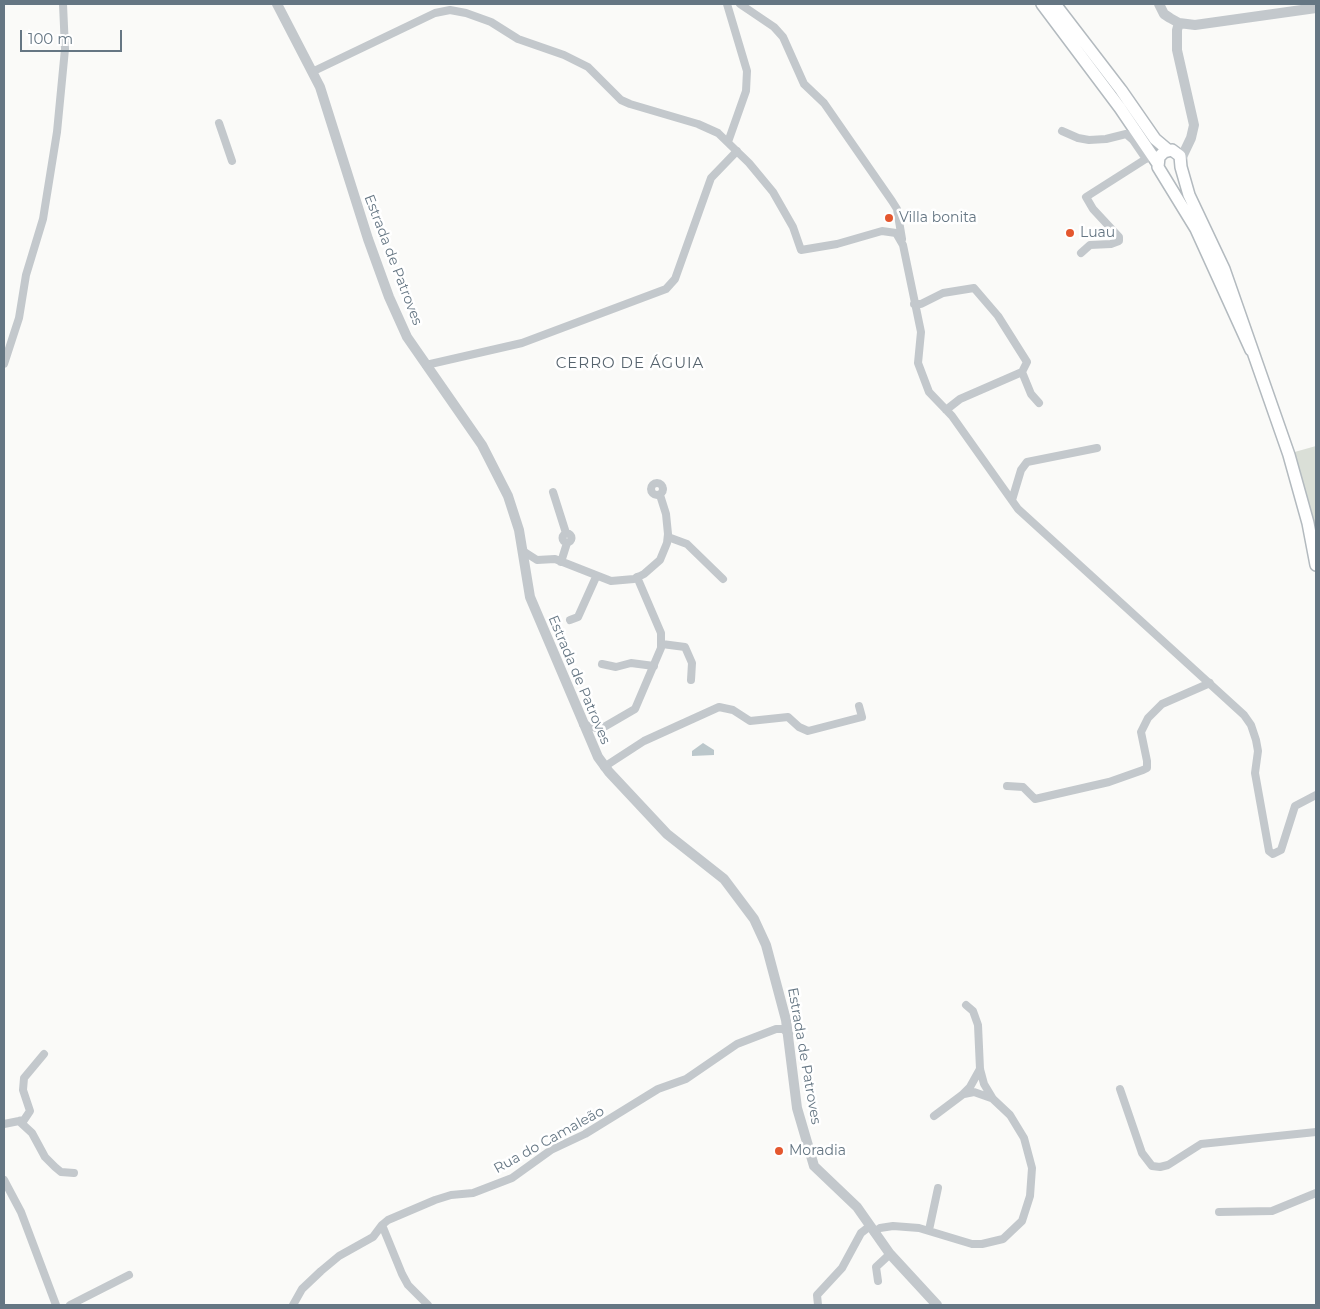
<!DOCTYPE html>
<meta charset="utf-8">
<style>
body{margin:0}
#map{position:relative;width:1320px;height:1309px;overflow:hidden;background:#fafaf8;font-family:Montserrat,sans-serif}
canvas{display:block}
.frame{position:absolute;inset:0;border:5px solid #657683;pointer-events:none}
.scale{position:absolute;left:20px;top:30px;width:102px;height:22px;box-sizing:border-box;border:2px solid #657683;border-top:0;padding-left:6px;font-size:15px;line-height:18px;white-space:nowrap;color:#657683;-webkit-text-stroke:4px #fff;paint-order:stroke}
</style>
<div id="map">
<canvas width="1320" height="1309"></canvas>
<div class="frame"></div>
<div class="scale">100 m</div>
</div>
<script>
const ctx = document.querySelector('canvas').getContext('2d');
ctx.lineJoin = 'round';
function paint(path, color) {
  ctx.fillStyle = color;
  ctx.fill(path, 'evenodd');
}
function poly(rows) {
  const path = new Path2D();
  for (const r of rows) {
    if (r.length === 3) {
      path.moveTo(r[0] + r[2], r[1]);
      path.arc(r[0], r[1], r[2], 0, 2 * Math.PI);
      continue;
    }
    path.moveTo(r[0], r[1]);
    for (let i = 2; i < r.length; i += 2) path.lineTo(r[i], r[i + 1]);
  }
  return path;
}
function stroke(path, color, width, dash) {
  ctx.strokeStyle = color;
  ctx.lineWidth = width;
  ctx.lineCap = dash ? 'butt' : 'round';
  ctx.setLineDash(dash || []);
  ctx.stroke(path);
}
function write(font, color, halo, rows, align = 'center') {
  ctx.font = font + ' Montserrat,sans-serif';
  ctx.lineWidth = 5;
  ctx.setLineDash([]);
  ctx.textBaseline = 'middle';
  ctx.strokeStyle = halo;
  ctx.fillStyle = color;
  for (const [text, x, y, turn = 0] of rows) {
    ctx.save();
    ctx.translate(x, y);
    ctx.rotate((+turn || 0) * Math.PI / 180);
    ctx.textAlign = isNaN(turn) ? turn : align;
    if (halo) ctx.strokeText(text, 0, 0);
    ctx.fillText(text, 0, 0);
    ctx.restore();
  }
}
paint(poly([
 [1316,446,1316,555,1291,453]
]), '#dadfd7');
paint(poly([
 [703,743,714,750,714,755,692,756,692,751]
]), '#bbc7cb');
const secondary = poly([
 [1042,4,1120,108,1158,164],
 [1055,4,1121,90,1155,139,1168,150],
 [1251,350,1196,229,1158,167,1159,157,1164,152,1172,150,1180,156,1181,167,1189,195,1224,269,1289,455,1308,523,1316,565]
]);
stroke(secondary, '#b3babf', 14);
stroke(poly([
 [727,4,747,71,746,91,728,142],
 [740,4,774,27,783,37,804,84,824,103,892,201,897,209,902,239],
 [314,71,435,13,450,10,466,13,491,22,518,39,564,55,588,67,621,100,630,104,698,124,718,133,749,163,773,192,793,227,801,250,837,244,882,231,896,233,903,245,921,332,918,363,929,392,952,416,1018,509,1244,715,1251,725,1256,740,1258,751,1255,773,1269,851,1273,854,1281,850,1295,806,1316,795],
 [219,123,232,161],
 [1062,131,1078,138,1089,140,1106,139,1126,134,1133,140,1146,159],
 [1081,253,1090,245,1111,244,1119,241,1119,237,1093,209,1086,197,1152,155],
 [914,304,921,304,943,293,974,288,998,316,1027,362,1022,372,960,399,946,410],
 [4,364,19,318,26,275,43,219,57,132,65,49,63,4],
 [426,365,522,343,666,289,675,279,711,178,737,151],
 [1022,372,1031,394,1039,403],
 [657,489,6],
 [553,492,566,533],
 [1012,500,1021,470,1027,462,1097,448],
 [567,538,4.5],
 [668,537,687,544,723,579],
 [523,551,537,560,555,559,611,581,634,579,644,574,660,560,667,543,668,534,666,514,660,495],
 [561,562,567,543],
 [570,620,578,617,596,577],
 [662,644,685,647,692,663,691,680],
 [602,664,616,667,631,663,654,666],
 [583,724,596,728,604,727,635,709,661,648,661,633,637,577],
 [604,767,644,741,719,707,733,710,750,721,788,717,799,727,808,731,862,717,859,706],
 [1007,786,1023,787,1035,799,1109,782,1143,770,1147,768,1147,761,1141,732,1148,718,1162,704,1210,683],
 [1120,1089,1142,1153,1152,1166,1160,1167,1168,1165,1201,1144,1316,1132],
 [964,1094,974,1092,991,1098],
 [934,1116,962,1095,970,1087,980,1069],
 [19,1121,32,1133,45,1157,55,1167,61,1172,74,1173],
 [4,1124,24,1120,30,1111,23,1090,24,1078,44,1054],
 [4,1180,21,1212,56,1305],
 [1219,1212,1272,1211,1316,1193],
 [929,1230,938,1188],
 [874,1232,880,1228,893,1226,919,1228,972,1244,982,1244,1003,1239,1022,1221,1030,1196,1032,1168,1024,1138,1010,1115,993,1099,984,1084,980,1069,978,1025,973,1011,966,1005],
 [878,1281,876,1267,890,1254],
 [70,1305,129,1275],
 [293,1305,302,1289,321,1271,339,1256,373,1237,382,1225],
 [428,1305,408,1285,402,1274,382,1225,388,1220,435,1200,451,1195,473,1193,512,1178,551,1150,585,1134,658,1089,686,1079,737,1044,776,1029,783,1029,789,1034],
 [818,1305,817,1295,842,1268,861,1233,870,1226]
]), '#c3c8cc', 8);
stroke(poly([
 [277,4,320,87,368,239,389,297,407,337,482,445,508,496,519,530,530,597,598,757,609,772,667,834,724,879,754,919,766,945,786,1020,797,1108,814,1166,857,1207,890,1254,937,1305],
 [1159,4,1164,14,1170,18,1179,23,1195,25,1316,8],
 [1179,23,1177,30,1177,50,1194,125,1191,138,1181,159]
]), '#c3c8cc', 10);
stroke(secondary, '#fff', 11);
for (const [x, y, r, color] of [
 [889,218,5,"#e4572e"],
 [1070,233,5,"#e4572e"],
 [779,1151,5,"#e4572e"]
]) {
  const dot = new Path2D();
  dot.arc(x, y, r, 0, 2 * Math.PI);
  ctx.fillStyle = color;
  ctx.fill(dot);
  stroke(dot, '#fff', 2);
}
write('14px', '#657683', '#fff', [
 ["Villa bonita",899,218],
 ["Luau",1080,233],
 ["Moradia",789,1151]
], 'left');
write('14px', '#657683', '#fff', [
 ["Estrada de Patroves",393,260,69],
 ["Estrada de Patroves",579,680,67],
 ["Estrada de Patroves",804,1056,80],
 ["Rua do Camaleão",549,1140,-29]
]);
ctx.letterSpacing = '1px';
write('15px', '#57646e', '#fff', [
 ["CERRO DE ÁGUIA",630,364]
]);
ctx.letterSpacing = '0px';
</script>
